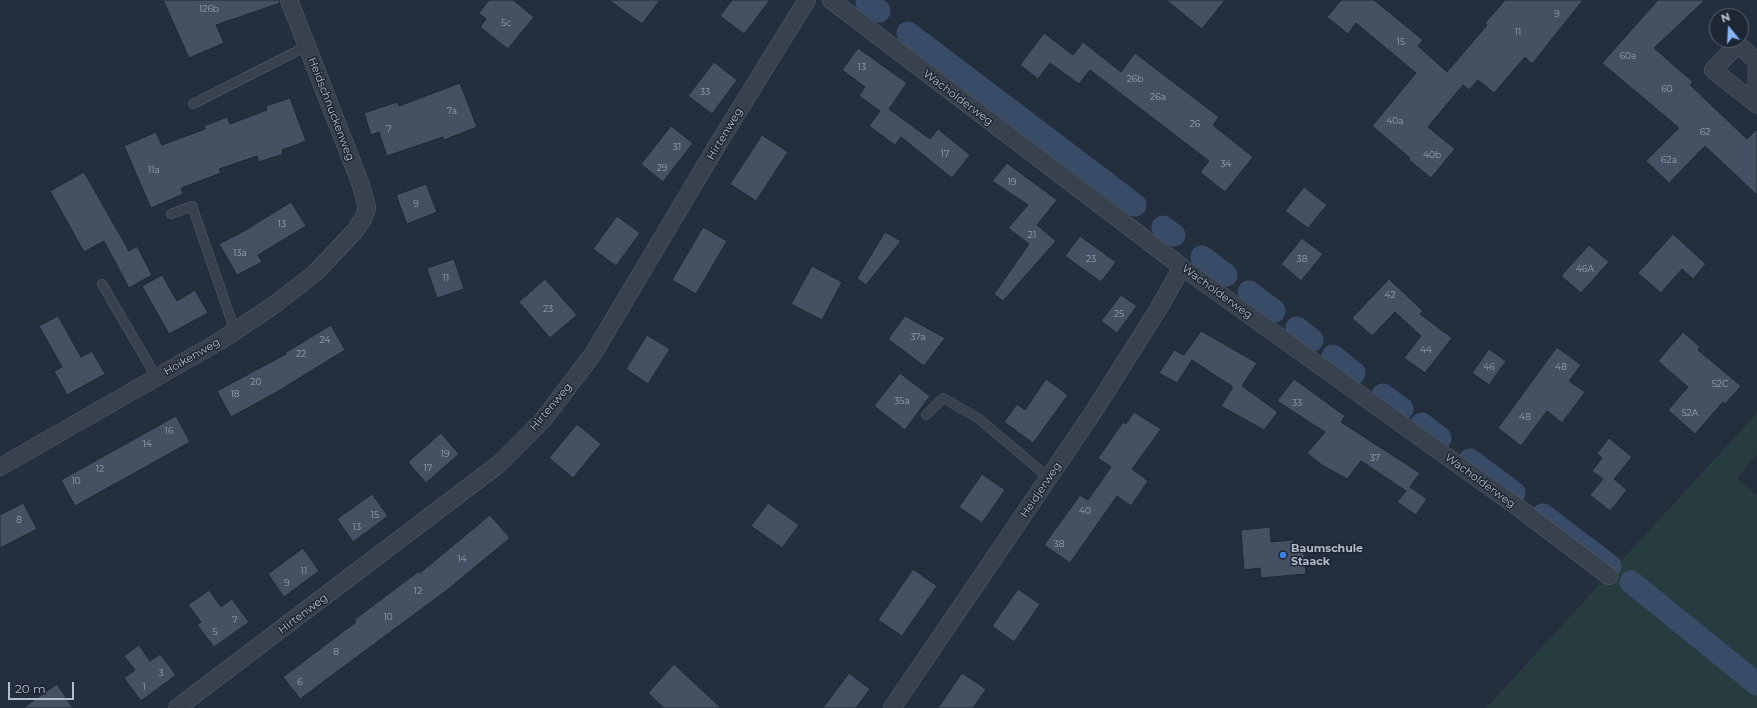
<!DOCTYPE html>
<style>
body{margin:0}
#map{position:relative;width:1757px;height:708px;overflow:hidden;background:#242f3e;font-family:Montserrat,sans-serif}
canvas{display:block}
.north{position:absolute;left:1709px;top:8px;width:40px;height:40px;box-sizing:border-box;background:#1d2633;border:1px solid #59626f;border-radius:50%;rotate:342deg;font-size:11px;font-weight:700;line-height:16px;text-align:center;color:#b4bcc9}
.north::after{content:'';display:block;margin:auto;width:14px;height:18px;background:#8ab4f8;clip-path:polygon(50% 0,100% 100%,50% 72%,0 100%)}
.scale{position:absolute;left:8px;top:682px;width:66px;height:18px;box-sizing:border-box;border:2px solid #b4bcc9;border-top:0;padding-left:5px;font-size:12px;line-height:14px;white-space:nowrap;color:#b4bcc9;-webkit-text-stroke:3px #1d2633;paint-order:stroke}
</style>
<div id="map">
<canvas width="1757" height="708"></canvas>
<div class="north">N</div>
<div class="scale">20 m</div>
</div>
<script>
const ctx = document.querySelector('canvas').getContext('2d');
ctx.lineJoin = 'round';
function paint(path, color) {
  ctx.fillStyle = color;
  ctx.fill(path, 'evenodd');
}
function poly(rows) {
  const path = new Path2D();
  for (const r of rows) {
    path.moveTo(r[0], r[1]);
    for (let i = 2; i < r.length; i += 2) path.lineTo(r[i], r[i + 1]);
  }
  return path;
}
function stroke(path, color, width, dash) {
  ctx.strokeStyle = color;
  ctx.lineWidth = width;
  ctx.lineCap = dash ? 'butt' : 'round';
  ctx.setLineDash(dash || []);
  ctx.stroke(path);
}
function write(font, color, halo, rows, align = 'center') {
  ctx.font = font + ' Montserrat,sans-serif';
  ctx.lineWidth = 3;
  ctx.setLineDash([]);
  ctx.textBaseline = 'middle';
  ctx.strokeStyle = halo;
  ctx.fillStyle = color;
  for (const [text, x, y, turn = 0] of rows) {
    ctx.save();
    ctx.translate(x, y);
    ctx.rotate((+turn || 0) * Math.PI / 180);
    ctx.textAlign = isNaN(turn) ? turn : align;
    if (halo) ctx.strokeText(text, 0, 0);
    ctx.fillText(text, 0, 0);
    ctx.restore();
  }
}
paint(poly([
 [1757,413,1757,454,1737,478,1757,495,1757,708,1486,708]
]), '#263c3f');
stroke(poly([
 [867,2,879,11],
 [908,33,1135,205],
 [1163,227,1174,235],
 [1202,257,1226,275],
 [1249,292,1274,311],
 [1297,328,1312,340],
 [1333,356,1354,373],
 [1383,395,1402,409],
 [1422,424,1440,438],
 [1470,460,1514,493],
 [1543,515,1610,566],
 [1631,582,1757,684]
]), '#394c67', 23);
const building = poly([
 [163,0,279,0,280,3,216,25,224,43,189,58,163,0],
 [489,0,513,0,534,17,508,49,480,27,486,19,479,13,489,0],
 [609,0,660,0,642,24,609,0],
 [732,0,770,0,744,34,720,16,732,0],
 [1166,0,1225,0,1202,29,1166,0],
 [1341,0,1374,0,1423,40,1418,46,1447,72,1487,25,1485,23,1505,0,1583,0,1532,64,1525,57,1494,93,1478,80,1469,90,1463,85,1428,127,1455,149,1431,178,1409,160,1410,158,1372,126,1416,73,1356,23,1348,34,1327,17,1341,0],
 [1658,0,1705,0,1654,48,1693,82,1690,85,1747,139,1757,129,1757,195,1705,146,1669,183,1646,161,1679,128,1602,63,1658,0],
 [1044,33,1073,55,1083,42,1121,72,1135,53,1219,117,1213,125,1253,157,1225,192,1200,172,1209,161,1090,70,1079,84,1050,63,1038,79,1020,65,1044,33],
 [858,48,907,83,889,109,930,139,938,129,970,155,952,178,901,137,895,145,869,126,880,111,859,96,865,87,842,70,858,48],
 [714,62,737,80,712,114,688,96,714,62],
 [460,83,477,127,444,140,443,137,387,156,379,132,371,135,364,113,397,102,399,106,460,83],
 [290,98,306,141,282,150,283,154,259,162,257,156,219,169,221,173,181,188,183,194,151,208,124,146,156,132,162,145,205,129,204,126,227,117,230,124,267,110,266,106,290,98],
 [671,126,693,143,663,182,641,164,671,126],
 [762,135,788,152,756,201,730,184,762,135],
 [1007,163,1057,200,1037,225,1056,241,1003,301,994,294,1029,244,1008,228,1028,205,992,181,1007,163],
 [84,172,129,251,137,246,152,275,129,288,104,241,84,252,50,191,84,172],
 [426,184,437,212,407,224,396,195,426,184],
 [1304,187,1327,205,1308,228,1285,211,1304,187],
 [291,202,306,226,258,255,262,262,237,275,219,244,244,231,291,202],
 [617,216,640,233,616,266,593,249,617,216],
 [703,227,727,241,696,294,672,280,703,227],
 [885,232,901,241,866,285,857,278,885,232],
 [1673,234,1706,264,1693,279,1682,269,1661,293,1638,273,1673,234],
 [1080,236,1116,262,1101,282,1065,256,1080,236],
 [1302,238,1323,254,1301,281,1281,264,1302,238],
 [1589,245,1609,262,1581,293,1561,276,1589,245],
 [454,259,464,289,437,298,427,268,454,259],
 [812,266,842,282,822,320,791,304,812,266],
 [162,275,177,301,195,290,208,313,169,334,142,286,162,275],
 [545,279,577,315,550,338,519,302,545,279],
 [1389,279,1423,311,1420,314,1452,338,1425,373,1404,358,1421,336,1395,312,1372,336,1352,318,1389,279],
 [1121,295,1137,306,1117,333,1101,321,1121,295],
 [58,316,81,357,92,351,105,374,67,395,54,371,62,367,39,326,58,316],
 [905,316,945,338,924,366,888,339,905,316],
 [331,325,345,350,275,393,231,417,217,391,286,354,285,353,331,325],
 [1201,331,1257,363,1242,386,1278,412,1264,430,1221,406,1233,387,1192,360,1177,383,1159,373,1174,350,1184,355,1201,331],
 [1683,332,1700,347,1698,350,1741,386,1725,404,1723,402,1695,434,1668,410,1688,387,1658,361,1683,332],
 [647,335,670,349,648,384,626,369,647,335],
 [1557,347,1581,365,1569,381,1585,392,1562,423,1547,411,1521,446,1498,428,1557,347],
 [1489,349,1506,361,1489,385,1472,373,1489,349],
 [900,373,930,396,905,430,874,406,900,373],
 [1046,379,1068,395,1033,443,1004,422,1017,404,1025,410,1046,379],
 [1294,379,1345,416,1341,422,1420,473,1410,487,1427,499,1416,515,1397,502,1406,491,1361,461,1347,479,1322,465,1307,453,1325,432,1277,401,1294,379],
 [1134,412,1161,429,1132,469,1148,481,1131,506,1117,496,1070,563,1044,545,1080,495,1088,500,1111,467,1098,458,1123,422,1126,424,1134,412],
 [176,416,190,442,75,506,61,480,176,416],
 [577,424,601,444,573,478,549,458,577,424],
 [441,433,459,454,426,483,408,462,441,433],
 [1609,438,1632,457,1614,479,1627,490,1610,511,1590,495,1603,479,1592,471,1602,458,1597,453,1609,438],
 [982,474,1005,490,982,523,959,507,982,474],
 [372,494,388,516,353,542,337,519,372,494],
 [23,503,37,529,0,548,0,515,23,503],
 [768,503,799,525,782,548,751,526,768,503],
 [490,515,510,538,447,590,300,699,283,677,356,622,354,620,419,571,420,573,490,515],
 [1270,527,1271,542,1292,540,1304,553,1306,574,1261,578,1260,568,1244,570,1241,530,1270,527],
 [303,548,319,571,284,597,268,574,303,548],
 [913,569,937,586,902,636,878,620,913,569],
 [1018,589,1040,604,1014,642,992,626,1018,589],
 [209,590,221,607,232,599,249,622,214,647,197,625,201,622,188,605,209,590],
 [139,645,150,661,160,654,176,675,141,701,124,678,135,670,124,656,139,645],
 [674,664,721,708,664,708,648,693,674,664],
 [849,673,870,689,856,708,823,708,849,673],
 [962,673,986,689,973,708,938,708,962,673],
 [57,684,73,708,23,708,57,684]
]);
paint(building, '#455162');
stroke(building, '#1f2835', 1);
const service = poly([
 [193,104,307,46],
 [171,214,192,206,235,331],
 [102,284,157,378],
 [926,415,943,398,978,418,1049,478]
]);
const minor = poly([
 [831,0,1182,267,1523,511,1609,576],
 [1756,104,1757,62,1738,44,1713,70,1756,104,1757,105],
 [0,467,220,341,274,305,315,273,354,232,363,219,367,208,361,185,289,0],
 [177,708,499,464,543,420,593,354,718,144,807,0],
 [892,708,1092,414,1159,308,1182,267]
]);
stroke(service, '#565f6c', 10);
stroke(minor, '#565f6c', 18);
stroke(service, '#38414e', 9);
stroke(minor, '#38414e', 17);
for (const [x, y, r, color] of [
 [1283,555,4,"#3f7fe0"]
]) {
  const dot = new Path2D();
  dot.arc(x, y, r, 0, 2 * Math.PI);
  ctx.fillStyle = color;
  ctx.fill(dot);
  stroke(dot, '#1d2633', 1.5);
}
write('9px', '#98a1af', null, [
 ["126b",209,9],
 ["9",1557,14],
 ["5c",506,23],
 ["11",1518,32],
 ["15",1401,42],
 ["60a",1628,56],
 ["13",862,67],
 ["26b",1135,79],
 ["60",1667,89],
 ["33",705,92],
 ["26a",1158,97],
 ["7a",452,111],
 ["40a",1395,121],
 ["26",1195,124],
 ["7",389,129],
 ["62",1705,132],
 ["31",677,147],
 ["17",945,154],
 ["40b",1432,155],
 ["62a",1669,160],
 ["34",1226,164],
 ["29",662,168],
 ["11a",154,170],
 ["19",1012,182],
 ["9",416,204],
 ["13",282,224],
 ["21",1032,235],
 ["13a",240,253],
 ["23",1091,259],
 ["38",1302,259],
 ["46A",1585,269],
 ["11",446,278],
 ["42",1390,295],
 ["23",548,309],
 ["25",1119,314],
 ["37a",918,337],
 ["24",325,340],
 ["44",1426,350],
 ["22",301,354],
 ["46",1489,367],
 ["48",1561,367],
 ["20",256,382],
 ["52C",1720,384],
 ["18",235,394],
 ["35a",902,401],
 ["33",1297,403],
 ["52A",1690,413],
 ["48",1525,417],
 ["16",169,431],
 ["14",147,444],
 ["19",445,454],
 ["37",1375,458],
 ["17",428,468],
 ["12",100,469],
 ["10",76,481],
 ["40",1085,511],
 ["15",375,515],
 ["8",19,520],
 ["13",357,527],
 ["38",1059,544],
 ["14",462,559],
 ["11",304,571],
 ["9",287,583],
 ["12",418,591],
 ["10",388,617],
 ["7",235,620],
 ["5",215,632],
 ["8",336,652],
 ["3",161,673],
 ["6",300,682],
 ["1",144,687]
]);
write('11px', '#b4bcc9', '#1d2633', [
 ["Wacholderweg",958,98,37],
 ["Heidschnuckenweg",331,109,69],
 ["Hirtenweg",725,134,-59],
 ["Wacholderweg",1217,292,36],
 ["Hoikenweg",192,357,-30],
 ["Hirtenweg",551,407,-50],
 ["Wacholderweg",1480,481,36],
 ["Heidjerweg",1041,490,-56],
 ["Hirtenweg",303,614,-37]
]);
write('bold 11px', '#b4bcc9', '#1d2633', [
 ["Baumschule",1291,549],
 ["Staack",1291,562]
], 'left');
</script>
